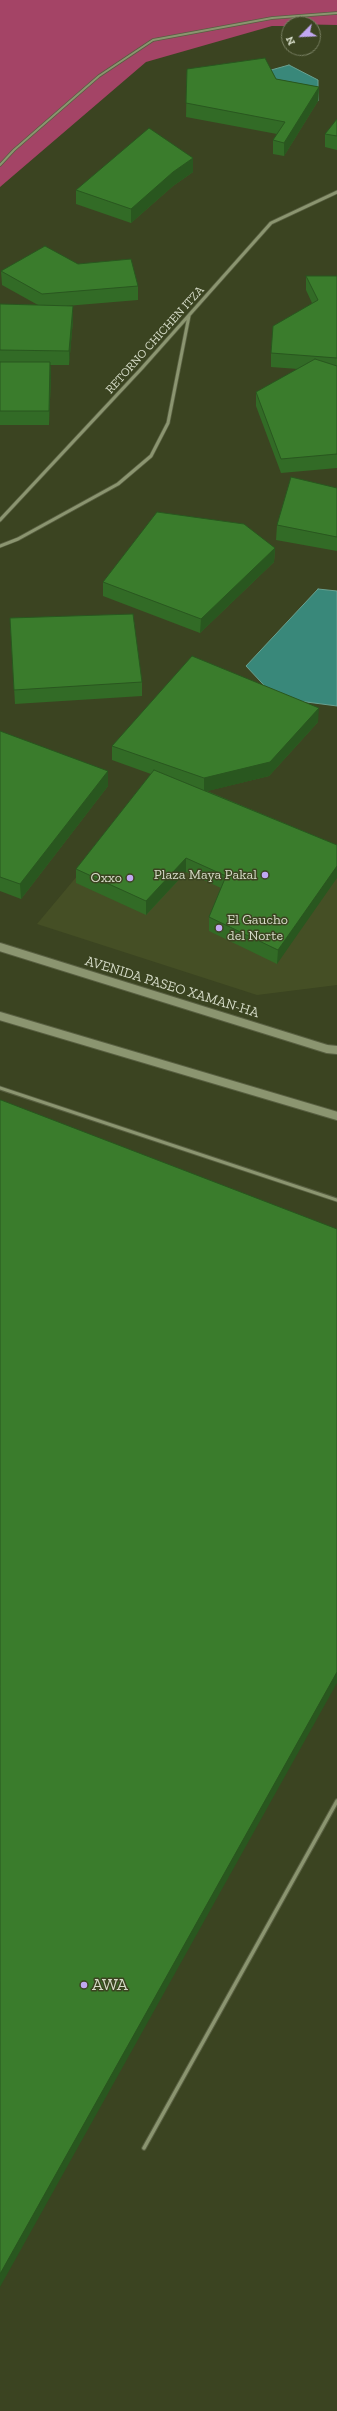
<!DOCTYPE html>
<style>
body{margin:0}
#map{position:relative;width:337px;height:2411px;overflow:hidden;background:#3b4421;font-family:"Zilla Slab",serif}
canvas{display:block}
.north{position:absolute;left:281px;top:16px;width:40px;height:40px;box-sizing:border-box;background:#3b4421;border:1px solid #798063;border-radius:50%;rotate:246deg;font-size:11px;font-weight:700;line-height:16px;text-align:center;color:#d5dbc7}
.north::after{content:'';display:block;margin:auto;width:14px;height:18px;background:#c2a8f2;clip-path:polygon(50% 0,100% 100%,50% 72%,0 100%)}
</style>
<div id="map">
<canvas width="337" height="2411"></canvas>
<div class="north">N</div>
</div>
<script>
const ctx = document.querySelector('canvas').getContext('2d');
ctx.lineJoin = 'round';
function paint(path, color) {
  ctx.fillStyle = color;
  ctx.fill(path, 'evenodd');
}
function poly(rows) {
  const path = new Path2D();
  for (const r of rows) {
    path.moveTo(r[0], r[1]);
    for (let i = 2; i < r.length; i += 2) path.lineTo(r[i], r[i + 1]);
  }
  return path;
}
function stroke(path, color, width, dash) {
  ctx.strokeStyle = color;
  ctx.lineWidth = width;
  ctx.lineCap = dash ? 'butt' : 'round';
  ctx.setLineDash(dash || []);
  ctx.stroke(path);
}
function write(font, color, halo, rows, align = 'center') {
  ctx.font = font + ' "Zilla Slab",serif';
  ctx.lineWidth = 3;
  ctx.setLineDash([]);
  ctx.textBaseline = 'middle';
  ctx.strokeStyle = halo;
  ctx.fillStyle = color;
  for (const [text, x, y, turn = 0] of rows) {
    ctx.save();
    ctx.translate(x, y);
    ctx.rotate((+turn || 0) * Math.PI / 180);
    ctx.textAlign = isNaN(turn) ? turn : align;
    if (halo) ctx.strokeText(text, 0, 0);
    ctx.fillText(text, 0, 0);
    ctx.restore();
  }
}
paint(poly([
 [154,784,337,858,337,985,257,995,37,924]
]), '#454f25');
paint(poly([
 [0,0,337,0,337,25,289,24,289,26,272,26,146,62,0,187]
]), '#a44466');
const water = poly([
 [289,65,318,80,318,101,276,93,264,72,289,65],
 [318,589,337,591,337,706,276,698,246,666,318,589]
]);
paint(water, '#39887a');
stroke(water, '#68a191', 1);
const laneFar2 = poly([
 [0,165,14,150,99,76,153,40,272,18,337,13]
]);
const laneFar1 = poly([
 [0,1088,337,1200]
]);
const lane = poly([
 [144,2148,337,1801]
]);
const street = poly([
 [0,520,142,368,271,223,337,192],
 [0,546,18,539,118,484,151,456,168,423,189,316]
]);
const secondary = poly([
 [0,947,327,1049,337,1050],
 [0,1016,337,1116]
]);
stroke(laneFar2, '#585f41', 3.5);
stroke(laneFar1, '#585f41', 5);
stroke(lane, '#585f41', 5.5);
stroke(street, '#585f41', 4.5);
stroke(secondary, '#585f41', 10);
stroke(laneFar2, '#8b9570', 2);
stroke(laneFar1, '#8b9570', 3);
stroke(lane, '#8b9570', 3.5);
stroke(street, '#8b9570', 3);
stroke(secondary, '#8b9570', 8);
paint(poly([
 [187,69,276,79,319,87,318,101,284,156,273,154,273,140,277,134,186,117],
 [337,119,337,150,325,147,325,134],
 [193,158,193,172,173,186,131,223,76,204,76,190],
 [78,264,138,286,138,300,66,306,73,320,69,365,50,365,51,376,49,425,0,425,0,304,38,305,2,285,1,271],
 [306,276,337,276,337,468,281,473,256,406,256,392,298,369,271,367,271,353,312,303,306,290],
 [337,488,337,551,276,540,277,525],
 [275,548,274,562,200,633,103,596,103,582],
 [10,618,142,682,142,696,15,704],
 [318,722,269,776,207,791,337,845,277,964,209,931,209,917,221,888,186,872,146,915,76,883,76,869,151,774,112,760,112,746],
 [0,731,108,786,21,899,0,891]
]), '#326b26');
paint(poly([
 [319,87,318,101,284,156,284,143],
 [193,158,193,172,173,186,131,223,131,209,173,172],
 [73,306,73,320,69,365,69,351],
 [50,362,51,376,49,425,49,411],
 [275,548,274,562,200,633,201,619],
 [319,708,318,722,269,776,204,792,204,778],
 [108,771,108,786,21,899,20,884],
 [186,858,186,872,146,915,146,901],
 [337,866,337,878,277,964,278,950],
 [337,1672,337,1683,0,2287,0,2274]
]), '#29571f');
const building = poly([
 [265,58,276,79,319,87,284,143,273,140,285,122,186,103,187,69,265,58],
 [337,119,337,136,325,134,337,119],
 [149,128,193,158,173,172,131,209,76,190,149,128],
 [45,246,78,264,131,259,138,286,42,294,1,271,45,246],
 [306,276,337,276,337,358,271,353,273,326,318,300,306,276],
 [0,304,73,306,69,351,0,350,0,304],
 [315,359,337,366,337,454,281,459,256,392,315,359],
 [0,362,50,362,49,411,0,411,0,362],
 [291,477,337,488,337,537,277,525,291,477],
 [157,512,244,524,275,548,201,619,103,582,157,512],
 [133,614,142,682,14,690,10,618,133,614],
 [192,656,319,708,270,762,204,778,112,746,192,656],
 [0,731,108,771,20,884,0,877,0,731],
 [154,770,337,845,337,866,278,950,209,917,226,876,186,858,146,901,76,869,154,770],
 [0,1100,1,1100,337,1229,337,1672,0,2274,0,1100]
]);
paint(building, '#3a7c2c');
stroke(building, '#29571f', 1);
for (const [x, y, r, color] of [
 [265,875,4,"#c2a8f2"],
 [130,878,4,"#c2a8f2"],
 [219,928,4,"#c2a8f2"],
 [84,1985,4,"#c2a8f2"]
]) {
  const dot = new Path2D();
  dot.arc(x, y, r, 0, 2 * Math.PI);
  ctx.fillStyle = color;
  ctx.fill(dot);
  stroke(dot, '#3b4421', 1.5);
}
write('12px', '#d5dbc7', '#3b4421', [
 ["RETORNO CHICHEN ITZA",155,340,-48]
]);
write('14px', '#d5dbc7', '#3b4421', [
 ["Plaza Maya Pakal",257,875],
 ["Oxxo",122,878],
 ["El Gaucho",227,920,"left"],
 ["del Norte",227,936,"left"]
], 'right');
write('14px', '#d5dbc7', '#3b4421', [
 ["AVENIDA PASEO XAMAN-HA",172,987,17]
]);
write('17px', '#d5dbc7', '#3b4421', [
 ["AWA",92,1985]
], 'left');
</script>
